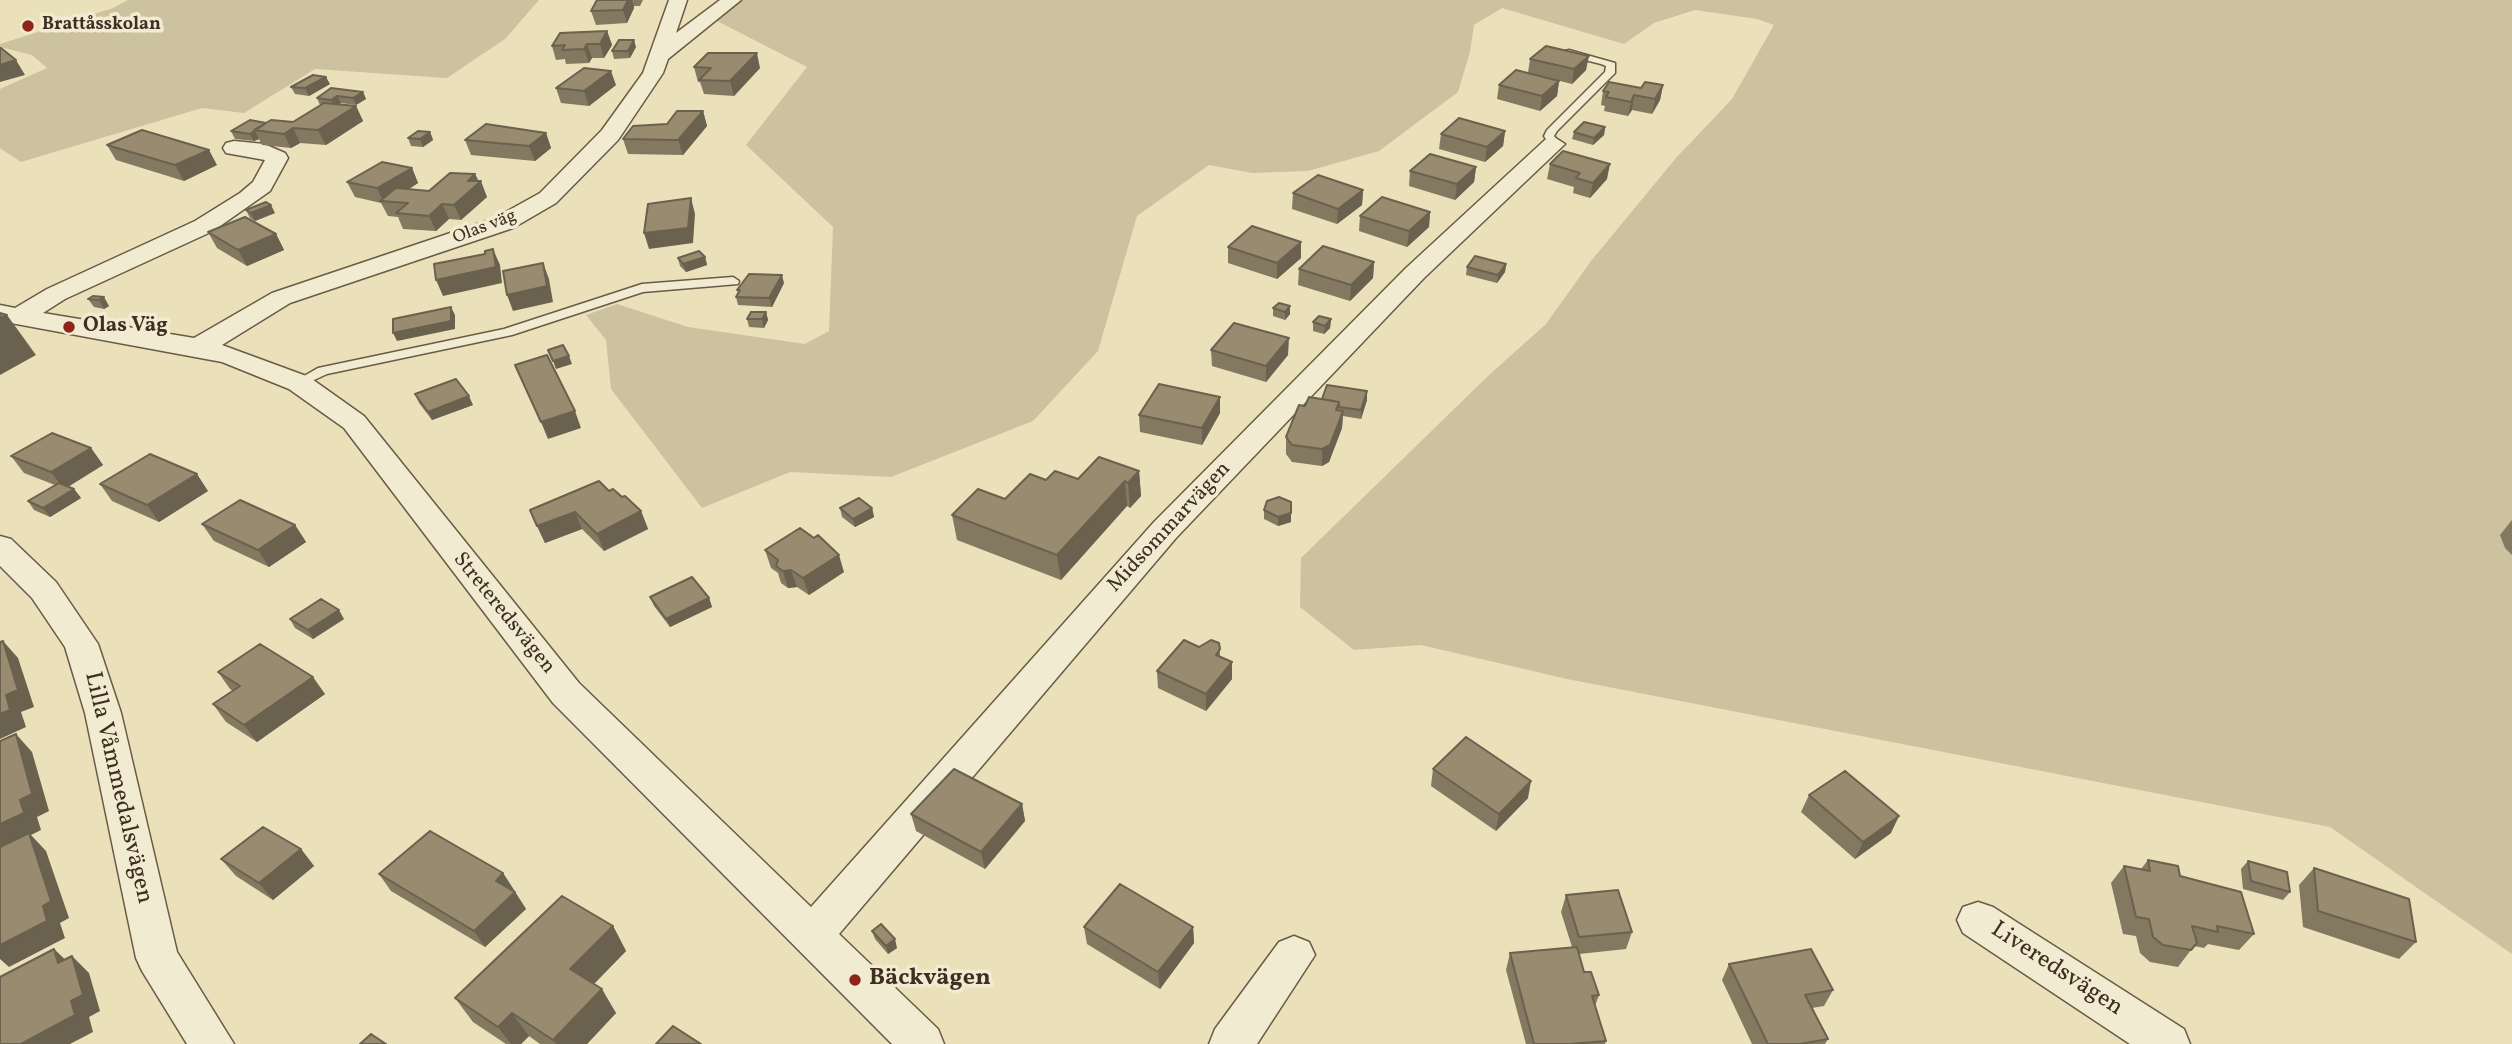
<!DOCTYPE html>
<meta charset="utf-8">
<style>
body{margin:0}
canvas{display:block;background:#eae0b9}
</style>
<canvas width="2512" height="1044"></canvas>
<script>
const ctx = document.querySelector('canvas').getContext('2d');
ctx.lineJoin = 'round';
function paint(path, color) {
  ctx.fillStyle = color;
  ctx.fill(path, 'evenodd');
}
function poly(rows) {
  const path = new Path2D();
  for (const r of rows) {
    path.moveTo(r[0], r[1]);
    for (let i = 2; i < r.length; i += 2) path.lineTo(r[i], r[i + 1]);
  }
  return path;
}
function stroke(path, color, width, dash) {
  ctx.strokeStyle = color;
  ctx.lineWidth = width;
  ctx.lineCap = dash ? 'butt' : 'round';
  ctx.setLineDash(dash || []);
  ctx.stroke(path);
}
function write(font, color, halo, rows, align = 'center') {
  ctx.font = font + ' Vollkorn,serif';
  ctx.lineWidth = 7;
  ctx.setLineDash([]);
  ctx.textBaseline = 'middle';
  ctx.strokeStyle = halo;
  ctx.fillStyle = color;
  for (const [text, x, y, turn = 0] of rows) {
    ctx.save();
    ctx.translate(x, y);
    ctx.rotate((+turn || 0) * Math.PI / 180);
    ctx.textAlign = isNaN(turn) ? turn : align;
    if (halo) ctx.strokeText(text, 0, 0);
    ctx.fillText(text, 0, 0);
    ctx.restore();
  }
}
paint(poly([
 [128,0,539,0,505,39,447,78,315,69,244,113,202,108,21,162,0,148,0,89,47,68,32,55,0,47,0,44,113,8],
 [741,0,2512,0,2512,954,2330,827,1567,679,1421,645,1354,650,1300,607,1301,558,1489,375,1546,324,1591,261,1676,158,1732,99,1774,25,1757,19,1695,10,1654,23,1624,44,1502,8,1474,25,1470,52,1458,92,1379,151,1308,171,1252,173,1209,165,1137,216,1098,351,1033,421,891,477,790,472,702,508,611,389,606,340,586,315,617,304,688,327,805,344,829,331,833,227,746,145,807,67,713,19]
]), '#cdc29f');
const lane = poly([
 [1569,50,1615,63,1615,73,1557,131,1554,136,1560,144,1554,147,1550,146,1544,136,1547,130,1605,72,1606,66,1601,64,1565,55,1565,51,1569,50],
 [733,277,739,281,738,284,643,292,512,335,327,374,299,387,292,383,318,368,504,329,642,284,733,277]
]);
const street = poly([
 [669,0,687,0,676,33,720,0,741,0,668,59,663,73,618,140,556,203,513,228,290,303,222,345,309,377,364,416,579,683,811,907,1154,522,1406,268,1546,139,1554,137,1565,144,1424,278,1176,538,839,934,938,1029,944,1044,892,1044,553,703,344,428,289,389,222,362,0,321,0,305,15,308,47,289,195,221,240,193,253,182,265,160,226,153,223,148,226,143,234,141,264,144,285,153,288,158,270,191,213,231,65,299,43,313,194,338,272,293,495,218,540,193,602,130,643,73,669,0],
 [0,536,11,539,56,582,98,644,121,713,177,952,234,1044,187,1044,142,971,136,958,85,713,65,647,32,598,0,566,0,536],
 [1978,902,1993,907,2184,1029,2190,1044,2130,1044,1963,933,1957,920,1963,907,1978,902],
 [1294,936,1309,942,1315,955,1257,1044,1209,1044,1215,1029,1279,942,1294,936]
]);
stroke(lane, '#6a5a46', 3);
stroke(street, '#6a5a46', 3);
paint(lane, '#f1ebd2');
paint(street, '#f1ebd2');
paint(poly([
 [597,0,643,0,640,6,634,6,634,8,627,23,596,25,591,11],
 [607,31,612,45,604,58,592,58,589,63,566,64,565,59,556,60,552,46],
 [636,47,630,58,614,59,612,51],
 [1530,59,1586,70,1572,84,1528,73],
 [694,67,760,68,734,96,704,94,700,82,698,82],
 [1559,81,1557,96,1540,111,1497,99,1499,85],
 [330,84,309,96,295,94,291,87],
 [616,85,589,106,561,103,556,88],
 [1663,85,1660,100,1652,114,1632,110,1628,116,1604,111,1605,106,1601,105,1603,91,1641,88],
 [363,92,366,99,356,105,341,103,339,104,356,106,363,121,326,145,300,143,291,148,262,145,259,139,254,141,235,139,231,131,266,123,293,122,320,105,317,98],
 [703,111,707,126,683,155,628,154,623,139],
 [1605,127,1604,135,1593,145,1572,139,1574,132],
 [1505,131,1503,146,1485,162,1439,149,1441,134],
 [430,132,433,140,423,147,411,146,408,138],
 [546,133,551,148,535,161,471,155,465,140],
 [107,145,217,165,184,181,116,160],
 [1550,164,1607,179,1590,198,1573,193,1574,187,1547,179],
 [1476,167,1474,182,1455,200,1409,186,1410,171],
 [412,168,418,183,409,189,429,191,475,174,487,197,461,220,449,219,436,231,403,229,398,217,388,216,381,203,355,197,347,182],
 [1363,190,1362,205,1337,224,1292,209,1293,193],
 [246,210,275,213,255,221,250,218],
 [1430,212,1429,227,1407,247,1359,231,1360,216],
 [208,232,276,234,284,250,247,266,217,248],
 [1301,242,1301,258,1277,279,1228,263,1228,247],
 [705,257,707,265,686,272,680,266,678,258],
 [1374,262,1373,278,1350,301,1298,285,1299,269],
 [1506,264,1505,272,1497,283,1466,275,1467,267],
 [784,283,772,307,738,305,736,297,738,293,737,290],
 [93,296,109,306,104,309,94,307,88,299],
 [1279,303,1290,314,1285,320,1273,316,1273,308],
 [766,312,768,320,764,328,749,327,747,319],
 [1331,319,1330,328,1324,334,1313,331,1313,322],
 [1211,350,1288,355,1266,382,1212,366],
 [415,394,473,405,432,420,419,403],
 [1220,397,1220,413,1202,445,1140,432,1139,415],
 [1322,399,1367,400,1361,419,1343,416,1342,428,1329,462,1322,466,1292,462,1286,454,1286,437,1305,406],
 [91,448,103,465,68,487,74,489,81,498,50,517,34,510,28,501,55,485,24,473,11,456],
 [1139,471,1141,496,1130,508,1127,506,1061,580,957,540,952,515,1078,479],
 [100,484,208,491,159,522,112,501],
 [609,491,622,497,641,511,648,529,604,551,582,529,545,543,530,510],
 [840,508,872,508,874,517,855,527,842,517],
 [1264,510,1291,522,1278,526,1264,519],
 [2512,520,2512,555,2505,548,2500,535],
 [202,524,295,525,306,542,269,567,214,541],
 [765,550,844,572,809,595,797,587,788,588,781,583,778,573,771,568],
 [650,597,709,598,712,607,670,627,654,606],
 [290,619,344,619,313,639,295,628],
 [1199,647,1220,649,1220,657,1232,679,1206,711,1158,688,1157,671],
 [218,672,325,694,257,742,226,722,213,704,233,691,230,689],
 [1433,769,1528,798,1496,831,1431,786],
 [1809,795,1891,833,1855,859,1801,812],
 [1022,804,1025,821,985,869,916,831,911,814],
 [301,849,314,866,273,900,236,876,221,859],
 [2148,860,2180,876,2254,934,2239,950,2208,944,2204,948,2194,946,2178,967,2150,962,2140,953,2136,936,2123,934,2111,883,2124,866,2141,869],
 [2248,861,2290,892,2283,900,2243,889,2241,869],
 [2314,868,2416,942,2399,959,2303,927,2299,885],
 [503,873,526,909,485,947,391,891,379,874],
 [1566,895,1632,932,1626,949,1579,954,1584,972,1599,995,1595,1006,1606,1041,1605,1044,1526,1044,1506,970,1510,953,1572,947,1561,912],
 [613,926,626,951,594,984,616,1013,587,1044,540,1044,529,1036,521,1044,506,1044,473,1022,455,998],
 [1084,927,1193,927,1194,943,1160,989,1087,944],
 [872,931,897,948,888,954,875,939],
 [1729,964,1833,990,1824,1006,1812,1008,1828,1039,1825,1044,1752,1044,1722,980]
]), '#837860');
paint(poly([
 [628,0,632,0,634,8,627,23,623,10],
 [607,31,612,45,604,58,600,44],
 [634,40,636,47,630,58,628,51],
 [587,44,592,58,589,63,584,49],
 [757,53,760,68,734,96,730,81],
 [1589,56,1586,70,1572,84,1574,69],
 [16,60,25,75,0,82,0,65],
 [611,71,616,85,589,106,584,91],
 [326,77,330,84,309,96,305,88],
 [1559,81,1557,96,1540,111,1542,96],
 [1663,85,1660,100,1652,114,1655,99],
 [363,92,366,99,356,105,353,98],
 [1634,95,1632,110,1628,116,1631,102],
 [337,96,341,103,335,107,331,100],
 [356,106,363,121,326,145,318,130],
 [703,111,707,126,683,155,678,140],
 [1605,127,1604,135,1593,145,1594,138],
 [293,128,300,143,291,148,284,134],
 [255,131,259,139,254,141,250,134],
 [1505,131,1503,146,1485,162,1487,147],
 [430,132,433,140,423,147,420,139],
 [546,133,551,148,535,161,529,146],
 [209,150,217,165,184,181,175,165],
 [1610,164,1607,179,1590,198,1593,183],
 [1476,167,1474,182,1455,200,1457,184],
 [412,168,418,183,388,202,383,201,377,188],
 [475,174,479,183,481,181,487,197,461,220,454,205,468,181],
 [1363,190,1362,205,1337,224,1338,209],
 [691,198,695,214,693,243,649,249,644,233],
 [442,204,449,219,436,231,429,216],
 [271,205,275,213,255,221,251,213],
 [1430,212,1429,227,1407,247,1409,231],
 [276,234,284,250,247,266,238,250],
 [1301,242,1301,258,1277,279,1277,263],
 [493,249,500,265,502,283,443,296,436,280],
 [705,257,707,265,686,272,683,264],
 [1374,262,1373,278,1350,301,1351,285],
 [543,263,549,279,553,302,513,311,507,295],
 [1506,264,1505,272,1497,283,1498,275],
 [782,275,784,283,772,307,769,298],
 [104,297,109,306,104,309,99,300],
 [1290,306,1290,314,1285,320,1285,312],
 [451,307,455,315,455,329,397,341,393,333],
 [766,312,768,320,764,328,762,319],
 [7,315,36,355,0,375,0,318],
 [1331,319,1330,328,1324,334,1325,326],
 [1289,338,1288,355,1266,382,1266,366],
 [569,356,572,364,556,369,553,361],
 [1367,391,1367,400,1361,419,1361,410],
 [469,396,473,405,432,420,428,412],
 [1220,397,1220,413,1202,445,1202,428],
 [575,411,581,428,548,439,541,422],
 [1343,411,1342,428,1329,462,1322,466,1322,449],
 [91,448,103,465,64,489,51,472],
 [1139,471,1141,496,1130,508,1128,483],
 [197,474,208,491,159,522,147,505],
 [1125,481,1127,506,1061,580,1057,555],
 [74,489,81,498,50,517,43,508],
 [872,508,874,517,855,527,853,519],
 [641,511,648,529,604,551,597,534],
 [1291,511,1291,522,1278,526,1278,517],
 [575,512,582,529,545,543,537,526],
 [295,525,306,542,269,567,258,550],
 [839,555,844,572,809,595,803,578],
 [791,570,797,587,788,588,783,571],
 [709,598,712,607,670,627,666,619],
 [339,610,344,619,313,639,308,630],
 [3,641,18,658,34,707,21,712,26,727,0,739,0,714,6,695],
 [1232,662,1232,679,1206,711,1206,694],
 [313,677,325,694,257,742,244,725],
 [16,734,32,752,49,811,37,817,41,830,31,835,46,851,69,918,60,923,65,938,9,967,0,959,0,824,20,800],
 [1531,781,1528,798,1496,831,1499,814],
 [1022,804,1025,821,985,869,981,852],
 [1899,816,1891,833,1855,859,1863,842],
 [301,849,314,866,273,900,259,883],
 [503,873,514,890,506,897,496,881],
 [515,892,526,909,485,947,474,931],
 [613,926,626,951,585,993,570,969],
 [1193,927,1194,943,1160,989,1158,972],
 [895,939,897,948,888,954,886,946],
 [54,949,72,966,58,963],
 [72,956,89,973,100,1011,89,1017,93,1032,70,1044,21,1044,71,1001],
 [602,989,616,1013,587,1044,556,1044,553,1040],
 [512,1013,529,1036,521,1044,511,1044,498,1027]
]), '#6a614e');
const building = poly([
 [597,0,628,0,623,10,591,11,597,0],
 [607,31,600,44,587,44,584,49,562,50,565,45,552,46,560,33,607,31],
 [619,40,634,40,628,51,612,51,619,40],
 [1546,46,1589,56,1574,69,1530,59,1546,46],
 [0,48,1,48,16,60,0,65,0,48],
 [708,53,757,53,730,81,699,80,711,68,694,67,708,53],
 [584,68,611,71,584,91,556,88,584,68],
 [1516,70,1559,81,1542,96,1499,85,1516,70],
 [313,75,326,77,305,88,291,87,313,75],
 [1609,82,1641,88,1645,82,1663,85,1655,99,1634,95,1631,102,1606,97,1609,92,1603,91,1609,82],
 [331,88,363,92,353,98,337,96,331,100,317,98,331,88],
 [324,103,356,106,318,130,293,128,284,134,254,130,271,120,293,122,324,103],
 [677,111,703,111,678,140,623,139,633,126,667,124,677,111],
 [1459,118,1505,131,1487,147,1441,134,1459,118],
 [250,120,266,123,250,134,231,131,250,120],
 [1584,122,1605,127,1594,138,1574,132,1584,122],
 [486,124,546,133,529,146,465,140,486,124],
 [142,130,209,150,175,165,107,145,142,130],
 [418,131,430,132,420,139,408,138,418,131],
 [1563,151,1610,164,1593,183,1576,178,1580,173,1550,164,1563,151],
 [1430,154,1476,167,1457,184,1410,171,1430,154],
 [382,162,412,168,377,188,347,182,382,162],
 [450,173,475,174,468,181,481,181,454,205,442,204,429,216,396,213,408,203,380,201,396,188,429,191,450,173],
 [1318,175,1363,190,1338,209,1293,193,1318,175],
 [1382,197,1430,212,1409,231,1360,216,1382,197],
 [691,198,688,228,644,233,648,204,691,198],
 [266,202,271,205,251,213,246,210,266,202],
 [245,217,276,234,238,250,208,232,245,217],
 [1252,226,1301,242,1277,263,1228,247,1252,226],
 [1323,246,1374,262,1351,285,1299,269,1323,246],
 [493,249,496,267,436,280,434,264,485,254,485,251,493,249],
 [699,251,705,257,683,264,678,258,699,251],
 [1475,256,1506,264,1498,275,1467,267,1475,256],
 [543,263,547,286,507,295,503,271,543,263],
 [749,274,782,275,769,298,736,297,740,290,737,290,749,274],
 [93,296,104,297,99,300,88,299,93,296],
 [1279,303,1290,306,1285,312,1273,308,1279,303],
 [451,307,451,321,393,333,393,319,451,307],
 [751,312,766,312,762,319,747,319,751,312],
 [0,313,7,315,0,318,0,313],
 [1319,316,1331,319,1325,326,1313,322,1319,316],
 [1234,323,1289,338,1266,366,1211,350,1234,323],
 [563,345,569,356,553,361,548,350,563,345],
 [547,355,575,411,541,422,515,365,547,355],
 [456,379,469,396,428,412,415,394,456,379],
 [1159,384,1220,397,1202,428,1139,415,1159,384],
 [1327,385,1367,391,1361,410,1339,407,1339,402,1322,399,1327,385],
 [1309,397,1339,402,1336,410,1343,411,1330,445,1322,449,1292,445,1286,437,1299,405,1305,406,1309,397],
 [52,433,91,448,51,472,11,456,52,433],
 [150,454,197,474,147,505,100,484,150,454],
 [1099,457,1139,471,1128,483,1125,481,1057,555,952,515,978,489,1005,499,1030,474,1046,480,1055,471,1078,479,1099,457],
 [599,481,609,491,613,489,622,497,625,496,641,511,597,534,575,512,537,526,530,510,599,481],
 [59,483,74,489,43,508,28,501,59,483],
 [1279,497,1291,502,1291,513,1278,517,1264,510,1267,501,1279,497],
 [859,498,872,508,853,519,840,508,859,498],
 [240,500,295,525,258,550,202,524,240,500],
 [800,528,814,538,818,535,839,555,803,578,791,570,783,571,776,566,778,560,765,550,800,528],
 [692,577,709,598,666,619,650,597,692,577],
 [321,599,339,610,308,630,290,619,321,599],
 [1184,640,1199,647,1211,640,1219,643,1220,649,1216,655,1232,662,1206,694,1157,671,1184,640],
 [3,641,18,690,6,695,10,710,0,714,0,642,3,641],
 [260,644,313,677,244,725,213,704,240,686,218,672,260,644],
 [16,734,32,794,20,800,24,813,0,824,0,741,16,734],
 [1466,737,1531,781,1499,814,1433,769,1466,737],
 [954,769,1022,804,981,852,911,814,954,769],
 [1845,771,1899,816,1863,842,1809,795,1845,771],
 [263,827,301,849,259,883,221,859,263,827],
 [430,831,503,873,496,881,515,892,474,931,379,874,430,831],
 [29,833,51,901,43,906,47,921,0,945,0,847,29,833],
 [2148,860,2178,866,2180,876,2241,892,2254,934,2217,926,2218,932,2192,926,2197,943,2191,950,2163,945,2153,937,2149,919,2136,917,2124,866,2150,871,2148,860],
 [2248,861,2287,872,2290,892,2251,881,2248,861],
 [2314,868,2409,899,2416,942,2318,911,2314,868],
 [1120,884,1193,927,1158,972,1084,927,1120,884],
 [1618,890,1632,932,1579,937,1566,895,1618,890],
 [562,896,613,926,570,969,602,989,553,1040,512,1013,498,1027,455,998,562,896],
 [881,924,895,939,886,946,872,931,881,924],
 [1577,947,1584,972,1591,972,1599,995,1592,996,1606,1041,1570,1044,1534,1044,1510,953,1577,947],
 [54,949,58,963,72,956,83,995,71,1001,75,1015,21,1044,0,1044,0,977,54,949],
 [1811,949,1833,990,1805,995,1828,1039,1800,1044,1768,1044,1729,964,1811,949],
 [673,1026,701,1044,656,1044,673,1026],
 [371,1034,386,1044,360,1044,371,1034]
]);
paint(building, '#988b70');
stroke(building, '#6a614e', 2);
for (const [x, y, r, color] of [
 [28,26,7,"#8f2418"],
 [69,327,7,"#8f2418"],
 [855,980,7,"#8f2418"]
]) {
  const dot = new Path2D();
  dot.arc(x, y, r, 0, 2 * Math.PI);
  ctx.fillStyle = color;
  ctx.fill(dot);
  stroke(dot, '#f1ebd2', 2.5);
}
write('bold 18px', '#402e20', '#f1ebd2', [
 ["Brattåsskolan",42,26]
], 'left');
write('18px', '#402e20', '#f1ebd2', [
 ["Olas väg",485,228,-21]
]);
write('bold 21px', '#402e20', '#f1ebd2', [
 ["Olas Väg",83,327]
], 'left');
write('21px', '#402e20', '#f1ebd2', [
 ["Midsommarvägen",1170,528,-47],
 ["Streteredsvägen",503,614,51]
]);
write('24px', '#402e20', '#f1ebd2', [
 ["Lilla Våmmedalsvägen",117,788,77],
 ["Liveredsvägen",2056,970,33]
]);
write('bold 24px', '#402e20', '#f1ebd2', [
 ["Bäckvägen",869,980]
], 'left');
</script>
